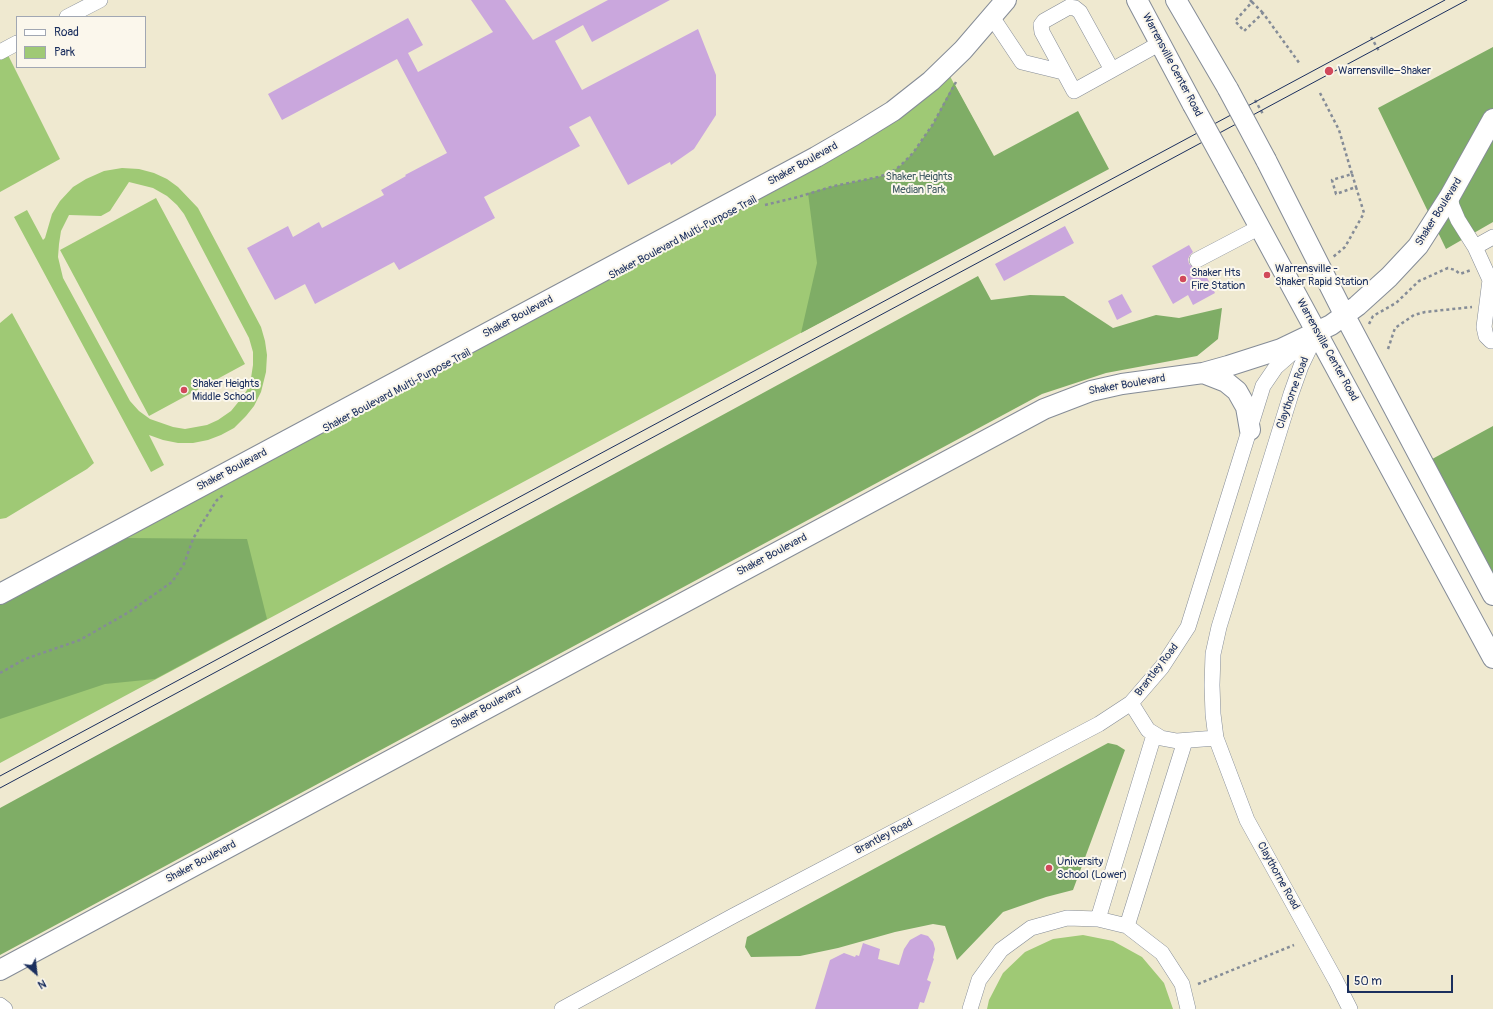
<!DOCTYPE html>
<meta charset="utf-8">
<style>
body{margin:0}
#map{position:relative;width:1493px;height:1009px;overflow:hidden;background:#efe9d0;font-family:Pangolin,sans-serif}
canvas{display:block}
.legend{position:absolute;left:16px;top:16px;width:130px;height:52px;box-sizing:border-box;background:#fbf7ec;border:1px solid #a1a7b3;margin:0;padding:5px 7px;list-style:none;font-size:12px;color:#1b2f5e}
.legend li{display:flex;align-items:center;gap:8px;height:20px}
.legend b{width:20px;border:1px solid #a1a7b3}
.north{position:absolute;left:16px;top:953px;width:40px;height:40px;-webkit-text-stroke:3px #fbf7ec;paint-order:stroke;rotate:152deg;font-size:11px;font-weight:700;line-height:16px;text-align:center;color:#1b2f5e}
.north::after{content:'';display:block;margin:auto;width:14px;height:18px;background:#1b2f5e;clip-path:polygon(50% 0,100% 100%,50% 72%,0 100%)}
.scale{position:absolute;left:1347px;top:975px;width:106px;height:18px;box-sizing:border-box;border:2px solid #1b2f5e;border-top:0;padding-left:5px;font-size:12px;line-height:14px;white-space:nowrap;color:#1b2f5e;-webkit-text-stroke:3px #fbf7ec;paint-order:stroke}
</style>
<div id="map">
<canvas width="1493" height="1009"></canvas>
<ul class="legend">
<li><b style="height:5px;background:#fff"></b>Road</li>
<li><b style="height:11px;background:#9fc975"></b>Park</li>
</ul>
<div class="north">N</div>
<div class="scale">50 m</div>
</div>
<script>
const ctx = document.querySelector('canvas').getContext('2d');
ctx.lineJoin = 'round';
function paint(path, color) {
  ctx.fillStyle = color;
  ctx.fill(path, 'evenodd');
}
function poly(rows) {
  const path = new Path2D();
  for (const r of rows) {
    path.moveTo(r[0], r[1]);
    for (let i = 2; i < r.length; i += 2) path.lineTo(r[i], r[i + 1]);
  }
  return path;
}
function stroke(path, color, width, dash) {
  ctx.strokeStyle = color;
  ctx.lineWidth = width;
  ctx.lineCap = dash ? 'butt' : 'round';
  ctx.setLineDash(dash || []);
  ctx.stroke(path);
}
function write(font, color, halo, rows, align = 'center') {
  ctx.font = font + ' Pangolin,sans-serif';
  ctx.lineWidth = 4;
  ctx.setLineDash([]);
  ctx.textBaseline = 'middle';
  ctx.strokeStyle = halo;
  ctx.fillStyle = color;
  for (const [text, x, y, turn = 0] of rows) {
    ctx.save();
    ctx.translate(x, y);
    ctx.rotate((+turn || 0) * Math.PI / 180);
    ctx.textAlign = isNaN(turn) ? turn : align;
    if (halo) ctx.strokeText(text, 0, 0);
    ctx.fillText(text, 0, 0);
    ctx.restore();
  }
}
paint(poly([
 [5,49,60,159,0,192,0,52],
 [945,67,1024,213,0,763,0,594,816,157],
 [122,168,139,169,154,173,167,179,178,187,198,208,261,327,265,341,267,355,266,372,261,392,254,406,246,416,234,428,221,435,208,440,193,443,178,443,163,440,149,435,164,465,151,472,14,217,27,210,43,240,45,238,52,214,60,201,73,187,86,179,104,171],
 [129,182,153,188,167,196,177,205,184,214,249,338,253,352,253,365,251,378,247,390,240,400,231,411,218,420,207,425,185,429,173,427,150,419,139,411,130,401,63,278,58,257,59,244,61,231,69,215,101,216,110,211],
 [156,198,245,364,149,416,60,250],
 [12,313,94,463,87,469,6,518,0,519,0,323],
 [1083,935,1113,941,1142,957,1164,983,1173,1009,987,1009,989,1000,1003,973,1025,952,1053,939]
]), '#9fc975');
paint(poly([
 [1493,47,1493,222,1446,249,1378,108],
 [954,83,994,156,1078,111,1109,169,801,333,817,263,808,193,834,186,878,177,890,173,900,166,913,153,933,124],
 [978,276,991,300,1030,295,1064,296,1113,328,1156,315,1179,318,1222,308,1218,339,1197,356,1106,373,1042,394,0,955,0,808],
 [1493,426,1493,595,1423,464],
 [124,538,247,539,267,619,155,679,105,684,0,719,0,603],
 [1108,743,1117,745,1125,750,1073,890,1046,897,1003,912,957,960,945,926,933,924,895,932,838,948,800,956,751,957,745,947,747,937]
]), '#7fad66');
paint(poly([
 [471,0,505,0,533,40,608,0,670,0,592,42,583,25,555,41,582,90,698,29,716,75,716,115,694,149,671,165,670,162,628,185,590,116,569,127,580,146,484,197,495,218,399,270,394,262,315,304,305,284,275,300,247,248,288,226,293,237,319,222,322,228,384,195,381,190,406,176,405,175,447,153,397,59,282,120,268,94,408,18,423,45,408,53,418,72,493,32],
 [1065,226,1074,243,1004,281,995,264],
 [1189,245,1193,252,1190,255,1188,259,1189,264,1196,269,1202,268,1215,293,1193,305,1188,295,1173,304,1152,266],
 [1122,294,1132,312,1117,320,1108,301],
 [921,934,928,936,933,942,935,949,933,958,934,959,927,980,931,982,924,1003,920,1002,918,1009,815,1009,830,960,844,953,855,957,856,955,859,956,863,943,880,949,878,959,899,965,904,949,910,940]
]), '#caa7dd');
const minor = poly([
 [67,17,100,0],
 [992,17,1022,62,1063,72],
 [0,52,17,43],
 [1112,70,1080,12,1075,8,1069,7,1044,21,1041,25,1042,32,1074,91,1112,70,1148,50,1160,43],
 [1450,196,1452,206,1458,220,1475,247,1490,280,1493,281],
 [1475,247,1493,237],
 [1197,260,1260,227],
 [1490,280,1484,327,1486,336,1491,341,1493,341],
 [1316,335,1301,366,1291,394,1219,627,1213,654,1212,685,1213,714,1216,738,1247,820,1336,981,1350,1009],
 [1131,703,1148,730,1161,738,1177,741,1216,738],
 [1098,919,1154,735],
 [1127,926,1185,741],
 [0,1005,5,1009],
 [562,1009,733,916,1099,724,1131,703,1162,667,1188,627,1263,386,1276,367,1301,345],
 [970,1009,979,980,1001,950,1031,928,1067,918,1098,919,1127,926,1162,953,1182,984,1188,1009]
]);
const major = poly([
 [1137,0,1193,105],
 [1176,0,1228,89],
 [1266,160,1345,316,1493,595],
 [1233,178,1493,658],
 [1203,373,1226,382,1237,391,1246,407,1250,430],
 [0,594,816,157,854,135,893,111,931,81,963,50,1006,0],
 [0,970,1044,409,1091,391,1122,384,1203,373,1228,366,1281,349,1331,325,1357,306,1389,277,1418,246,1450,196,1493,119]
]);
stroke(minor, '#858c97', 16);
stroke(major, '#858c97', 22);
stroke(poly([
 [1250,0,1252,2,1235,21,1244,31,1263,13,1300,64],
 [1252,2,1263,13],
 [1371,37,1379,51],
 [1320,93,1339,130,1352,174,1332,180,1336,194,1356,187,1364,213,1345,247,1333,257],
 [1255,100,1263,114],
 [1352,174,1356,187],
 [765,205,798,197,834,186,878,177,890,173,900,166,913,153,933,124,956,82],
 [1369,324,1373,316,1396,303,1419,281,1448,268,1455,270,1460,274,1471,270],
 [1388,349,1395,328,1414,315,1425,312,1472,307],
 [0,673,25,659,80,640,129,612,172,582,184,564,193,539,201,525,217,500,223,495],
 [1198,984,1294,945]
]), '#858c97', 2.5, [3, 3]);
stroke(minor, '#fff', 15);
stroke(major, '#fff', 20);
stroke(poly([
 [0,776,1445,0],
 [0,788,1467,0]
]), '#1b2f5e', 1);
const majorBridge = poly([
 [1228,89,1266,160],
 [1193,105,1233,178]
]);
stroke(majorBridge, '#858c97', 22, []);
stroke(majorBridge, '#fff', 20);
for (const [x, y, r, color] of [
 [1329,71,5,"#d1495b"],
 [1267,275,4,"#d1495b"],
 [1183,279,4,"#d1495b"],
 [184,390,4,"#d1495b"],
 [1049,868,4,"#d1495b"]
]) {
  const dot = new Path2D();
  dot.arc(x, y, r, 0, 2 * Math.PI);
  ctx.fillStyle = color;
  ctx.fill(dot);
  stroke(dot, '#fbf7ec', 1.5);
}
write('11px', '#1b2f5e', '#fbf7ec', [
 ["Warrensville Center Road",1172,65,62],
 ["Shaker Boulevard",803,164,-29],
 ["Shaker Boulevard",1439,212,-58],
 ["Shaker Boulevard Multi-Purpose Trail",683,238,-28],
 ["Shaker Boulevard",518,317,-28],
 ["Warrensville Center Road",1327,350,61],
 ["Shaker Boulevard",1127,385,-10],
 ["Shaker Boulevard Multi-Purpose Trail",397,391,-28],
 ["Claythorne Road",1293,393,-70],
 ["Shaker Boulevard",232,470,-28],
 ["Shaker Boulevard",772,555,-28],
 ["Brantley Road",1157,670,-52],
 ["Shaker Boulevard",486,708,-28],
 ["Brantley Road",884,837,-28],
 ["Shaker Boulevard",201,862,-28],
 ["Claythorne Road",1278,876,61]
]);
write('11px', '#1b2f5e', '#fbf7ec', [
 ["Warrensville–Shaker",1338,71],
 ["Warrensville -",1275,269],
 ["Shaker Rapid Station",1275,282],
 ["Shaker Hts",1191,273],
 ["Fire Station",1191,286],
 ["Shaker Heights",192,384],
 ["Middle School",192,397],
 ["University",1057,862],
 ["School (Lower)",1057,875]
], 'left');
write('11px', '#435d65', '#fbf7ec', [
 ["Shaker Heights",919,177],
 ["Median Park",919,190]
]);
</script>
